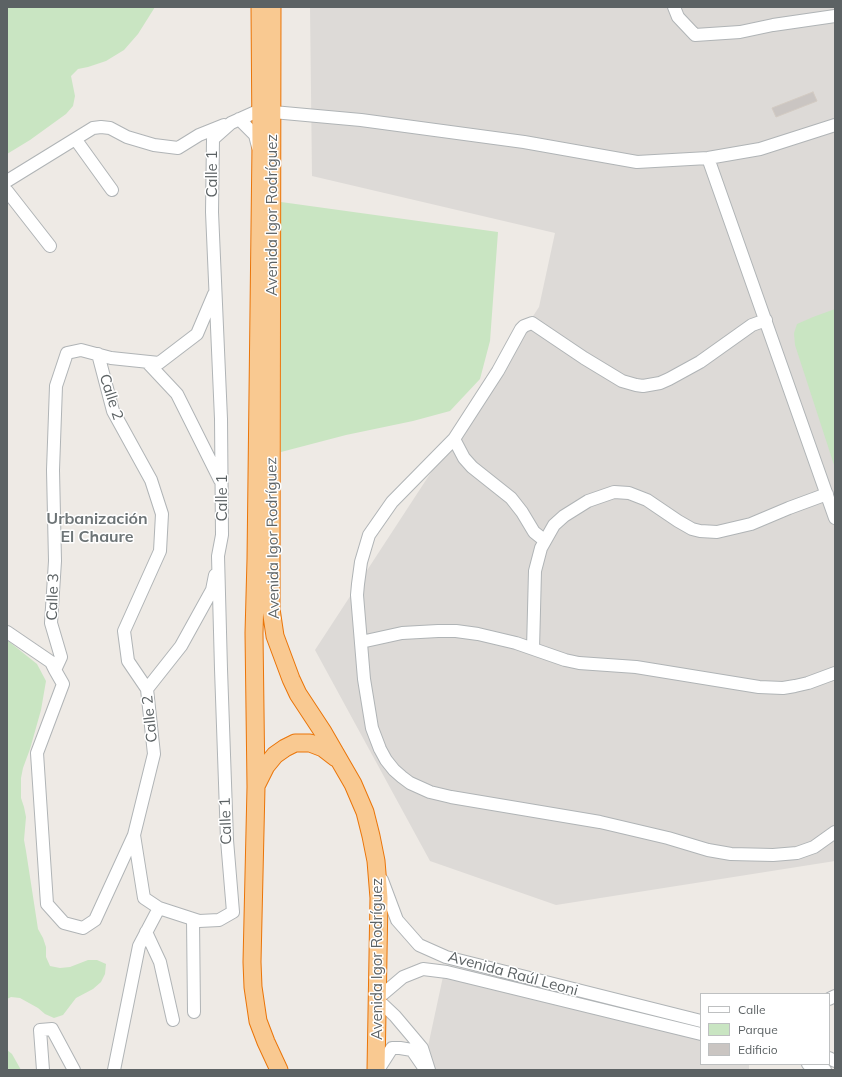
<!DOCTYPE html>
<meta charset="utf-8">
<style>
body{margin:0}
#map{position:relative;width:842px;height:1077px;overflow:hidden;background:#eeeae5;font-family:Mulish,sans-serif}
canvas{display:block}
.frame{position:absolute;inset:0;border:8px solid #5c6264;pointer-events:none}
.legend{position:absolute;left:700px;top:993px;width:130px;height:72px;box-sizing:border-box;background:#fff;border:1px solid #bec0c1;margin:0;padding:5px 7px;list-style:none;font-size:12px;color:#5c6264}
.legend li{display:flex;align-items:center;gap:8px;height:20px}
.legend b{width:20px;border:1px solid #bec0c1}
</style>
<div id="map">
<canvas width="842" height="1077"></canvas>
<div class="frame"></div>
<ul class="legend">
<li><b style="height:5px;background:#fff"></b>Calle</li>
<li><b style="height:11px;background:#c9e5c2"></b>Parque</li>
<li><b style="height:11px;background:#cac5c2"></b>Edificio</li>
</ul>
</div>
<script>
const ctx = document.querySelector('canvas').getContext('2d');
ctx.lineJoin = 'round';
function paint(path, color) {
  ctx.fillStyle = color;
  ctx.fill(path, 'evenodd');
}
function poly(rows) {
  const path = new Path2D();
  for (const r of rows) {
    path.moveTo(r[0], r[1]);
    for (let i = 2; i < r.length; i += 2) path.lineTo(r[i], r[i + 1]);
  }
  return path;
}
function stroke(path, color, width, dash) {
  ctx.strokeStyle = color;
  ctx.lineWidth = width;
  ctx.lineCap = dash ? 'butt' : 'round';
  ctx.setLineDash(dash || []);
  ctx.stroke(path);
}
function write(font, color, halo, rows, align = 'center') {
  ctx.font = font + ' Mulish,sans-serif';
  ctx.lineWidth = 3;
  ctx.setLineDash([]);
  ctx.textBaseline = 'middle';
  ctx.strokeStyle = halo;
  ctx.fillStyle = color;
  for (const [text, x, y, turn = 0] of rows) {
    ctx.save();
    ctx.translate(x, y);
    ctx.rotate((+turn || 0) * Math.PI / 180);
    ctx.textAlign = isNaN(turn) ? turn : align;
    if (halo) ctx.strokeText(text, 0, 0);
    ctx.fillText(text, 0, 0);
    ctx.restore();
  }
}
paint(poly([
 [310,7,835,7,835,861,556,905,430,861,315,650,539,307,555,233,312,176],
 [444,972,701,1040,701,1064,749,1064,749,1070,429,1070,427,1051]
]), '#dddad7');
paint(poly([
 [7,7,155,7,138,34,124,50,106,61,88,67,78,69,71,76,75,96,73,106,66,114,30,140,7,154],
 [281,202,498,232,490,341,480,379,450,411,413,421,346,435,281,452],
 [835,309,835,468,795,345,794,333,797,324,813,317],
 [7,640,37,664,46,681,41,710,30,749,23,768,21,778,21,798,24,807,26,817,24,840,26,851,38,929,43,938,46,947,46,957,50,966,60,968,70,967,88,960,97,960,106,964,105,974,101,982,93,989,76,998,63,1015,54,1018,45,1014,38,1008,20,998,11,997,7,999],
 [7,1050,12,1054,21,1070,7,1070]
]), '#c9e5c2');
const building = poly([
 [813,92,817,101,776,117,772,108,813,92]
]);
paint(building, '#cac5c2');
stroke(building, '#d3cbc3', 1);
const minor = poly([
 [674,7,678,17,695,35,740,32,773,25,835,16],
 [273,112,361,120,524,142,637,162,708,158,760,149,835,125],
 [239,119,255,135,258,147],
 [76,140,112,190],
 [708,158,835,518],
 [7,181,93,128,101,127,110,128,127,137,154,145,178,148,199,135,224,125],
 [7,191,50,246],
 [766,320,752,325,700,362,669,379,660,383,643,386,636,385,622,381,584,358,532,323,524,326,521,329,498,371,454,439,392,502,369,535,361,562,358,584,357,595,364,679,372,728,380,749,386,760,394,770,402,777,410,783,430,792,451,797,600,822,668,838,708,850,731,854,773,855,797,853,814,847,835,832],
 [98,354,113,411,151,480,162,514,160,551,124,631,128,661,147,689,154,754,134,835,144,898,159,908,139,946,114,1070],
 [147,362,177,394,220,480],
 [454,439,464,458,472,467,511,498,522,512,534,532,544,540],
 [7,632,51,662,55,670],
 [361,642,402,633,438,631,456,631,478,634,516,643,565,660,579,663,636,667,759,687,783,688,795,686,808,683,835,673],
 [533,649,535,571,541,548,554,525,564,516,588,501,614,492,629,493,647,500,678,521,692,529,700,531,717,532,751,524,789,508,827,494],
 [147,689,181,646,212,590,215,575],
 [134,835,95,920,83,928,64,923,47,904,37,753,63,684,55,670,61,657,51,623,55,561,53,470,56,386,67,353,81,350,111,358,159,363,197,334,214,294],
 [382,880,397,920,419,945,446,957,701,1021],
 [159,908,199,921,219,920,233,912,227,840,221,669,218,556,222,535,221,419,212,212,213,139,231,123,260,110],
 [193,919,194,1012],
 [146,932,160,962,173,1020],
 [829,999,835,996],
 [829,1058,835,1061],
 [808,1064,825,1070],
 [43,1070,40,1030,52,1029,74,1070],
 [378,1070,392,1048,400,1048,412,1050,425,1069],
 [429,1070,422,1048,395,1016,377,999,403,977,423,969,447,972,701,1034]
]);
const highway = poly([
 [260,7,261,144,256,559,254,633,256,787,252,962,253,987,258,1021,266,1042,279,1070],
 [272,7,271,609,275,636,291,679,298,694,323,732,353,784,365,812,371,836,376,861,379,898,376,1070],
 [257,784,266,766,275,755,285,748,295,743,310,743,323,748,336,758]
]);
stroke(minor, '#b0b4b6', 14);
stroke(highway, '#ea7509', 19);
stroke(minor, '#fff', 12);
stroke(highway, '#f9c991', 17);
write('15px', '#5c6264', '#fff', [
 ["Calle 1",212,174,-90],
 ["Avenida Igor Rodríguez",272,215,-90],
 ["Calle 2",111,397,72],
 ["Calle 1",222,498,-90],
 ["Avenida Igor Rodríguez",273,538,-91],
 ["Calle 3",53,597,-88],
 ["Calle 2",150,719,-96],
 ["Calle 1",226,821,-92],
 ["Avenida Igor Rodríguez",377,959,-90],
 ["Avenida Raúl Leoni",513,974,15]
]);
write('bold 16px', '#6d7476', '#fff', [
 ["Urbanización",97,519],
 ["El Chaure",97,537]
]);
</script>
